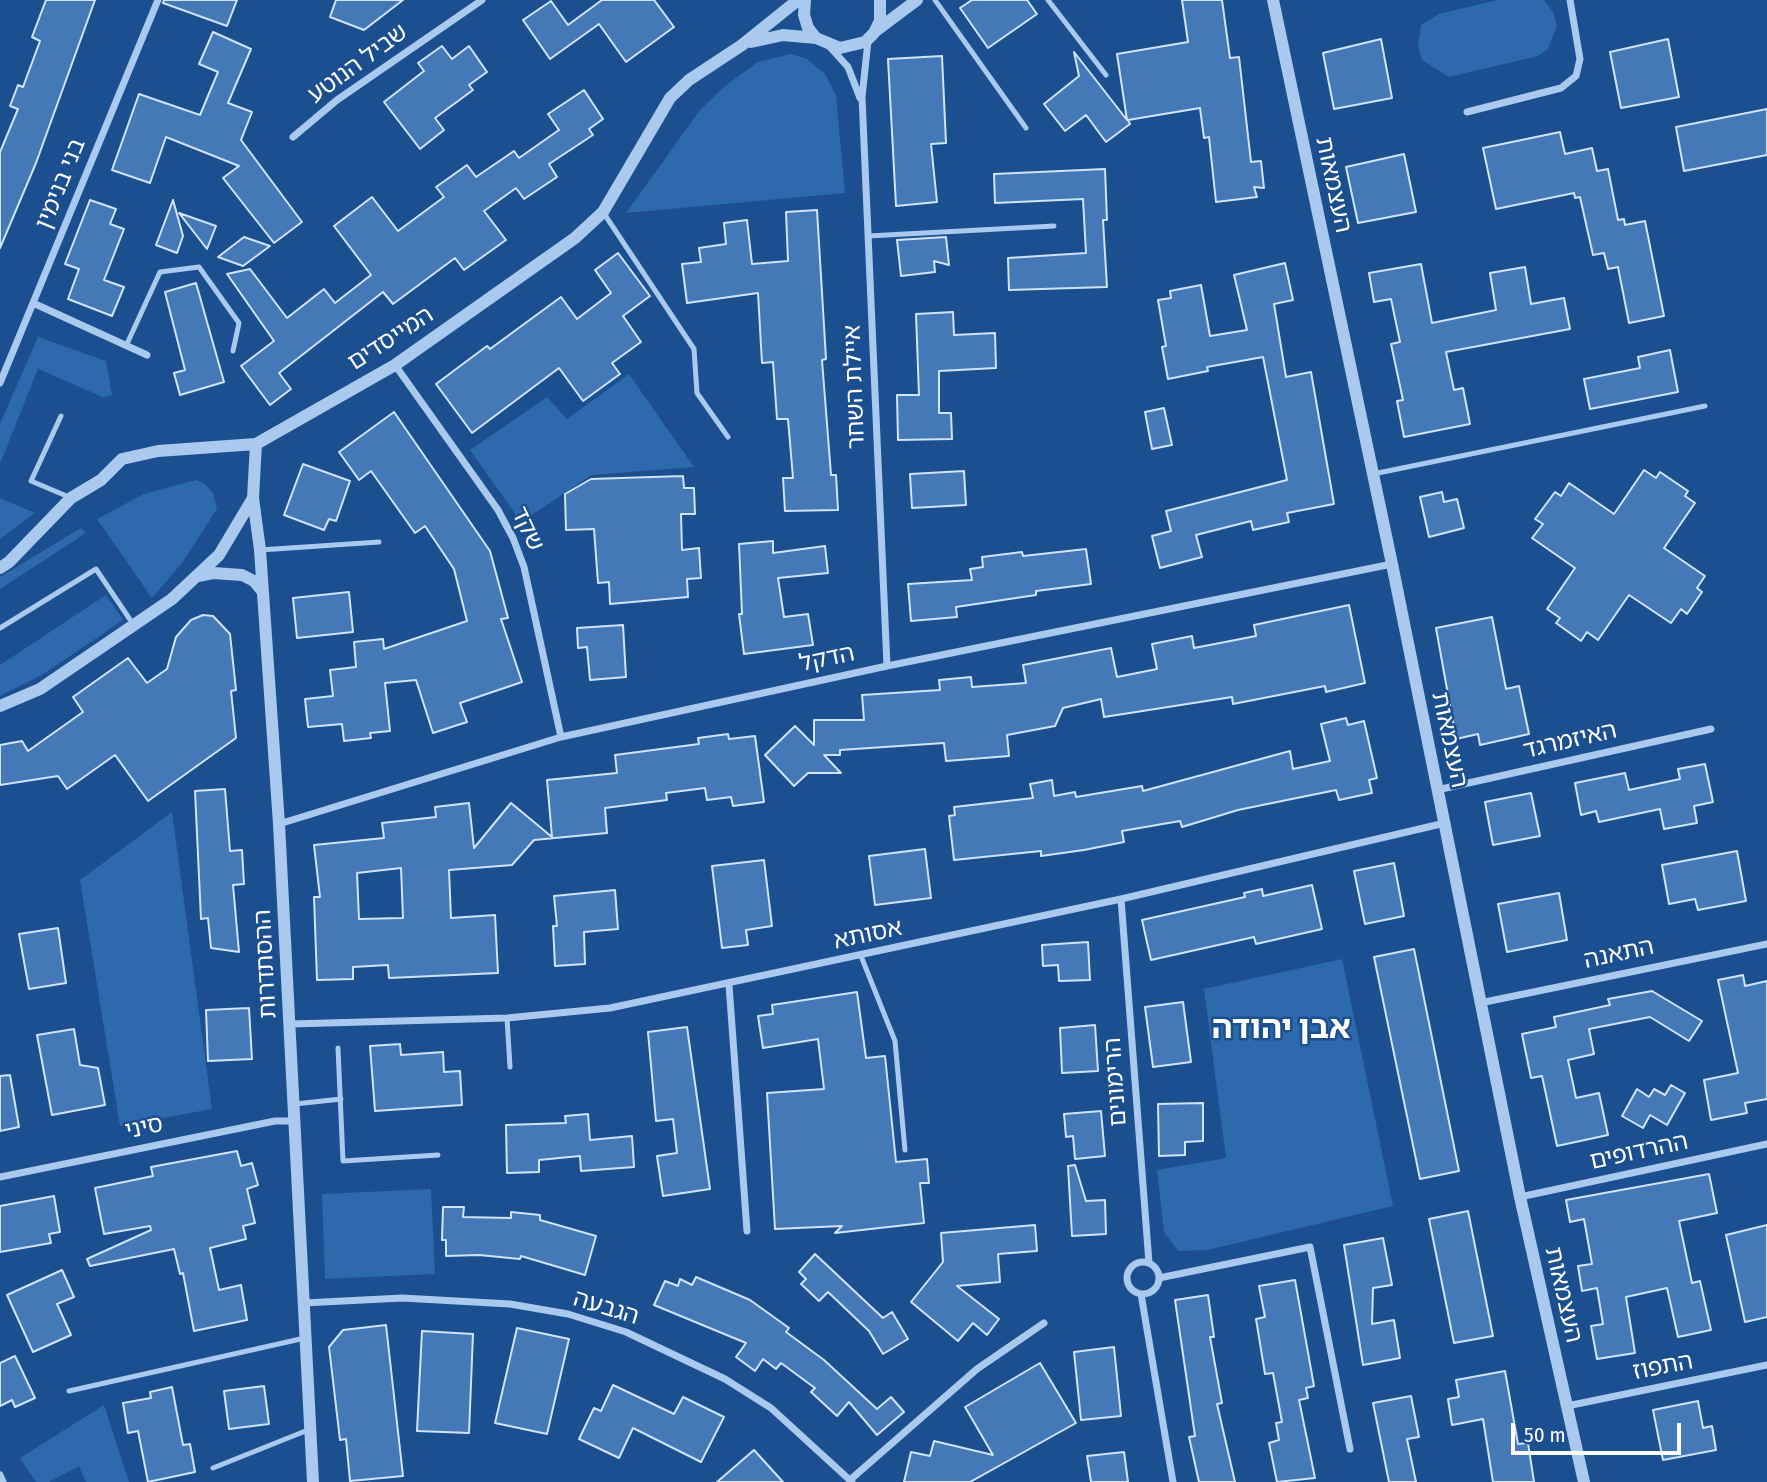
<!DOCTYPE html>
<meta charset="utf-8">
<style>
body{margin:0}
#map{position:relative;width:1767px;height:1482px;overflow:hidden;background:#1b4f8f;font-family:"Fira Sans Condensed",sans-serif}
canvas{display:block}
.scale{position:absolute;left:1511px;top:1423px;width:170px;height:32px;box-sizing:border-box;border:4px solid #fff;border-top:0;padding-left:9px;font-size:21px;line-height:24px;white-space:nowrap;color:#fff;-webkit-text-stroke:5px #1b4f8f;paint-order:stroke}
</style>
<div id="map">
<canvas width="1767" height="1482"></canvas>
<div class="scale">50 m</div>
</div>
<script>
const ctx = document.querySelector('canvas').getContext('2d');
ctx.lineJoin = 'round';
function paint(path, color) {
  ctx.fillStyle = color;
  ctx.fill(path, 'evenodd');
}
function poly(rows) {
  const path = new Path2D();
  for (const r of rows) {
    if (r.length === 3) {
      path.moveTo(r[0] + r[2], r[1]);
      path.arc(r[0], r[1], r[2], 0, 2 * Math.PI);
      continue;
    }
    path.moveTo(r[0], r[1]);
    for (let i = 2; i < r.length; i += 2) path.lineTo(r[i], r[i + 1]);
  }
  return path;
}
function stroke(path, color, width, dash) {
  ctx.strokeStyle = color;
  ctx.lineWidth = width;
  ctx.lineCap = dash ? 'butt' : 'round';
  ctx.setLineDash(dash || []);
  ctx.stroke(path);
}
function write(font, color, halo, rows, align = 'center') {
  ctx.font = font + ' "Fira Sans Condensed","Noto Sans Hebrew",sans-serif';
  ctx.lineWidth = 5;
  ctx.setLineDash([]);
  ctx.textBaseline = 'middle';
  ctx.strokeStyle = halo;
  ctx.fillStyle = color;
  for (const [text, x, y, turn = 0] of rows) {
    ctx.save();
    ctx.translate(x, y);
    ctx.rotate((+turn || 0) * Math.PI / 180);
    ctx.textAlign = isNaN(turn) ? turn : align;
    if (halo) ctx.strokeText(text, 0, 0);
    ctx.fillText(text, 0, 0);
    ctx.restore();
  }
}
paint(poly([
 [1497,0,1544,0,1553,12,1557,26,1548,49,1538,56,1449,77,1422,60,1418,46,1421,25,1439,14],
 [791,54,807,59,825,74,836,95,845,193,626,213,700,110,725,86,758,62],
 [38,337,106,361,112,395,103,397,38,369,0,464,0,424],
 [629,374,694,467,592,475,521,522,470,450,547,397,567,419],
 [196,480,205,484,213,493,217,509,182,563,152,598,97,519,144,494],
 [0,498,35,513,0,539],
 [81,528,86,533,0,589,0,577],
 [106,595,123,620,42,675,0,696,0,665],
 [172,812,212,1109,120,1126,80,880],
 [1342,959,1393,1206,1207,1250,1178,1251,1164,1232,1157,1170,1226,1158,1204,989],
 [431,1189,435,1274,325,1279,322,1194],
 [104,1405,129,1482,86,1482,79,1466,49,1482,36,1482,20,1458]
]), '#2e69ad');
const building = poly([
 [46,0,95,0,36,163,0,248,0,152,18,109,10,106,18,85,23,87,40,41,32,37,46,0],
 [164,0,237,0,227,26,163,3,164,0],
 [336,0,403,0,364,30,330,17,336,0],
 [602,0,654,0,674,27,626,62,599,24,550,59,523,20,551,1,568,25,602,0],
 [972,0,1027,0,1037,14,988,48,960,8,972,0],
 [1182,0,1222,0,1230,58,1239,57,1251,162,1261,161,1264,188,1254,187,1257,197,1216,202,1209,137,1204,138,1200,108,1128,120,1130,124,1106,142,1086,115,1065,131,1044,104,1079,76,1074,52,1127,120,1117,54,1188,42,1182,0],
 [213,32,251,49,228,103,252,112,241,140,302,222,274,243,223,178,239,166,166,137,150,183,112,170,139,94,200,115,218,72,199,64,213,32],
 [1381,39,1392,98,1334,109,1323,53,1381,39],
 [1668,39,1679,97,1621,108,1610,52,1668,39],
 [442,46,452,59,469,46,487,72,469,85,473,90,435,118,444,130,420,149,384,102,424,71,418,63,442,46],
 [942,56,946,143,931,144,937,202,896,206,888,59,942,56],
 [584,90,603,119,589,129,593,135,549,164,557,177,524,199,516,188,484,211,506,240,464,270,455,258,393,304,383,292,279,373,291,389,270,405,241,366,274,341,227,274,250,269,287,318,324,289,335,303,371,275,334,226,372,197,398,231,444,197,436,187,467,165,476,177,514,151,519,158,559,130,548,114,584,90],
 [1767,109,1767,155,1684,171,1676,127,1767,109],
 [1560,132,1565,154,1592,148,1597,171,1608,169,1618,220,1624,219,1625,225,1645,221,1664,316,1629,323,1618,267,1608,269,1604,253,1593,255,1580,197,1575,198,1574,193,1496,209,1483,148,1560,132],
 [1404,154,1416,212,1358,223,1346,167,1404,154],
 [1105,169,1107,220,1103,220,1107,287,1009,290,1008,258,1086,253,1083,199,995,203,994,174,1105,169],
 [90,200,116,209,110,224,124,229,104,280,124,287,112,316,68,299,79,269,65,264,90,200],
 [173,200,183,236,177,253,156,245,173,200],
 [817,210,826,359,822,360,831,475,836,475,838,510,785,511,783,478,793,478,788,419,777,419,773,362,762,363,758,293,687,303,682,264,701,262,699,248,726,244,724,223,747,220,752,264,788,261,786,212,817,210],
 [179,213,216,226,207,249,179,213],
 [244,237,270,246,243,266,218,257,244,237],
 [946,237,949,265,934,261,935,272,901,276,897,240,946,237],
 [618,253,650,296,623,316,641,342,612,363,620,374,583,401,559,368,472,433,436,384,487,346,490,349,561,297,577,319,611,293,595,270,618,253],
 [1285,263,1293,300,1274,304,1286,377,1311,372,1334,504,1287,513,1289,522,1253,530,1251,521,1196,535,1202,557,1160,568,1152,536,1171,531,1166,511,1287,480,1263,357,1207,367,1208,371,1168,379,1162,347,1166,346,1158,300,1171,298,1170,291,1201,285,1210,336,1247,330,1234,275,1285,263],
 [1421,264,1432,323,1496,310,1490,273,1525,267,1531,304,1564,298,1570,329,1446,352,1454,390,1463,388,1470,424,1404,437,1397,401,1403,400,1391,344,1400,342,1391,299,1374,302,1369,273,1421,264],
 [196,283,224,382,180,395,174,373,185,370,165,292,196,283],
 [953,312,954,335,995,333,996,368,939,371,939,413,951,413,952,439,898,440,897,395,919,395,916,314,953,312],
 [1670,350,1678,392,1590,409,1584,379,1640,368,1638,357,1670,350],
 [1164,408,1172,445,1152,449,1145,412,1164,408],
 [394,412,490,551,508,618,501,619,522,682,460,703,467,722,433,733,416,680,385,683,390,731,370,733,371,738,344,741,342,724,308,727,305,699,333,696,330,670,356,667,354,642,383,639,384,649,467,621,454,569,425,526,415,533,371,471,359,480,339,452,394,412],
 [303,464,350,481,336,521,329,519,324,530,284,515,303,464],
 [1644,470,1656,478,1660,472,1688,491,1685,496,1695,503,1664,548,1705,576,1697,588,1702,592,1687,614,1681,609,1671,623,1629,595,1598,640,1587,632,1581,641,1556,623,1560,618,1547,609,1575,568,1532,538,1543,524,1535,519,1555,492,1561,496,1569,483,1614,514,1644,470],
 [964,471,966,505,912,508,910,474,964,471],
 [683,476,684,488,694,488,695,514,681,514,682,550,699,548,701,578,687,579,688,597,610,604,609,582,598,583,594,529,566,530,565,494,591,479,683,476],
 [1442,492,1444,502,1457,499,1464,528,1429,537,1420,497,1442,492],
 [773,541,773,553,825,546,828,573,778,578,784,617,808,614,813,645,744,654,739,614,742,614,739,544,773,541],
 [1086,549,1091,584,1036,591,1036,595,956,607,957,617,911,621,908,584,972,580,970,569,983,567,982,557,1022,552,1023,556,1086,549],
 [349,592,353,632,297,638,293,598,349,592],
 [1349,605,1365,683,1326,692,1325,686,1233,704,1232,697,1104,717,1101,699,1063,708,1055,726,1007,735,1009,756,946,761,944,743,840,750,840,755,824,755,841,773,808,773,794,786,765,755,795,726,814,745,814,720,864,720,862,695,940,690,939,680,971,677,972,687,1026,683,1023,665,1111,648,1117,677,1157,669,1152,644,1192,636,1194,648,1256,636,1254,625,1349,605],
 [203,615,213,616,230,634,236,690,231,691,236,738,148,801,115,755,67,789,58,776,0,785,0,745,22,741,28,751,83,712,73,697,128,658,147,683,167,669,176,637,191,620,203,615],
 [1492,617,1506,689,1519,686,1529,734,1480,745,1478,734,1456,739,1436,628,1492,617],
 [623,625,626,677,590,680,587,647,578,648,577,628,623,625],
 [1346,718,1348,725,1364,721,1377,778,1369,780,1372,793,1339,800,1336,790,1238,810,1182,827,1180,821,1122,831,1124,842,1084,850,1041,856,1041,851,954,860,949,816,955,815,954,807,1033,798,1030,784,1052,780,1054,796,1075,792,1076,797,1142,786,1143,791,1290,751,1293,769,1330,761,1321,724,1346,718],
 [728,734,729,739,755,736,764,802,733,806,731,797,707,800,705,788,666,793,667,800,605,808,607,833,534,840,512,865,449,870,451,918,495,915,498,973,389,978,388,965,353,967,353,979,317,980,314,897,320,897,314,845,384,838,382,823,436,817,435,807,469,803,474,848,511,803,552,837,547,780,617,773,615,755,699,744,698,738,728,734],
 [401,868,403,918,359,919,357,873,401,868],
 [1705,764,1713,802,1694,806,1697,823,1664,829,1660,809,1599,822,1596,811,1581,815,1575,783,1625,773,1629,790,1680,779,1678,769,1705,764],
 [225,789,230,851,242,850,244,884,233,885,239,952,211,948,208,918,201,919,195,791,225,789],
 [1531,793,1540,836,1493,845,1485,802,1531,793],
 [925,849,931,898,875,905,869,856,925,849],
 [1737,851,1746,901,1698,910,1695,899,1669,904,1662,865,1737,851],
 [764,860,772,926,746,930,748,945,722,948,712,866,764,860],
 [1394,863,1404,916,1365,924,1354,871,1394,863],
 [1312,885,1322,929,1256,944,1254,937,1151,960,1142,920,1245,897,1244,893,1262,889,1263,896,1312,885],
 [615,890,618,929,584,932,585,964,555,966,553,926,557,926,554,896,615,890],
 [1559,893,1567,940,1507,952,1498,904,1559,893],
 [58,928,66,983,29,989,19,934,58,928],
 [1088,942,1090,980,1059,981,1058,965,1043,966,1042,945,1088,942],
 [1414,949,1459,1171,1420,1179,1374,957,1414,949],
 [1743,975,1745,986,1767,981,1767,1099,1745,1103,1747,1113,1711,1120,1704,1080,1738,1073,1718,980,1743,975],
 [1652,991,1702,1021,1689,1041,1650,1017,1589,1029,1594,1054,1568,1060,1576,1098,1599,1093,1608,1135,1557,1146,1542,1076,1531,1078,1522,1034,1556,1027,1554,1017,1610,1005,1608,999,1652,991],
 [857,992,866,1058,885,1056,896,1162,927,1159,929,1183,920,1183,924,1223,835,1233,842,1226,775,1229,767,1093,824,1089,818,1039,763,1048,758,1016,773,1014,772,1005,857,992],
 [1183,1002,1191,1062,1153,1067,1145,1007,1183,1002],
 [249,1008,252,1059,208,1061,206,1010,249,1008],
 [1095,1025,1098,1071,1062,1073,1060,1028,1095,1025],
 [687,1027,710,1189,663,1196,657,1156,677,1153,673,1119,656,1121,648,1032,687,1027],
 [74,1029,80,1065,98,1068,105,1105,52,1115,37,1035,74,1029],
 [400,1044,401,1055,443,1052,444,1072,460,1071,462,1105,375,1111,370,1046,400,1044],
 [10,1075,19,1127,0,1131,0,1076,10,1075],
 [1671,1085,1685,1093,1667,1125,1650,1115,1643,1128,1622,1116,1637,1089,1649,1097,1654,1089,1665,1095,1671,1085],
 [1203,1103,1203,1141,1185,1142,1185,1155,1159,1156,1158,1104,1203,1103],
 [1101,1111,1105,1156,1075,1159,1073,1136,1066,1137,1064,1114,1101,1111],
 [588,1114,590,1140,632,1136,634,1167,581,1171,580,1156,539,1160,539,1172,507,1173,506,1125,566,1123,565,1116,588,1114],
 [237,1151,241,1166,252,1163,258,1185,247,1189,255,1223,243,1226,246,1239,210,1248,219,1290,241,1285,247,1320,194,1331,183,1273,180,1274,174,1249,90,1266,87,1259,151,1230,150,1226,104,1234,95,1188,153,1176,151,1167,237,1151],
 [1075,1165,1086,1201,1105,1200,1106,1234,1072,1236,1068,1166,1075,1165],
 [1709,1174,1717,1213,1679,1221,1692,1283,1700,1281,1711,1330,1678,1337,1667,1288,1626,1297,1635,1353,1597,1359,1591,1326,1603,1324,1597,1288,1582,1291,1578,1266,1592,1264,1584,1219,1570,1222,1566,1200,1709,1174],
 [54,1196,60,1232,49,1234,51,1243,0,1252,0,1206,54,1196],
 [443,1207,464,1207,463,1217,511,1218,511,1212,540,1215,540,1220,596,1236,585,1275,521,1256,520,1259,479,1255,446,1256,446,1240,442,1240,443,1207],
 [1468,1211,1493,1336,1454,1343,1429,1219,1468,1211],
 [1035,1225,1037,1251,998,1254,1000,1282,957,1286,999,1319,987,1335,973,1323,958,1341,911,1302,943,1262,941,1233,1035,1225],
 [1767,1225,1767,1317,1745,1322,1726,1235,1767,1225],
 [1383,1238,1392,1285,1373,1288,1372,1324,1394,1320,1400,1358,1363,1365,1344,1245,1383,1238],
 [815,1254,883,1318,892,1312,908,1339,883,1354,869,1331,828,1292,819,1301,801,1284,806,1279,799,1272,815,1254],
 [62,1270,74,1297,57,1304,71,1335,33,1352,7,1295,62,1270],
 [696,1277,750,1300,789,1328,786,1332,824,1360,877,1409,891,1397,904,1412,877,1435,849,1402,837,1416,811,1392,815,1388,781,1363,776,1369,763,1359,755,1371,736,1357,746,1343,654,1305,665,1281,678,1286,680,1279,692,1285,696,1277],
 [1295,1280,1314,1386,1306,1388,1308,1398,1299,1400,1315,1478,1277,1482,1269,1443,1279,1440,1276,1423,1282,1422,1273,1373,1265,1374,1256,1319,1265,1317,1259,1286,1295,1280],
 [1208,1295,1214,1337,1210,1337,1222,1403,1217,1404,1235,1482,1199,1482,1189,1437,1195,1436,1175,1300,1208,1295],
 [386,1325,403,1476,350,1481,346,1439,340,1440,329,1347,343,1330,386,1325],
 [517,1328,569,1339,547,1434,495,1423,517,1328],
 [422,1331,473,1334,469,1433,417,1431,422,1331],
 [1114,1347,1121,1416,1081,1420,1074,1352,1114,1347],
 [15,1356,35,1398,15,1407,12,1400,0,1406,0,1363,15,1356],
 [1040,1363,1076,1423,970,1482,904,1482,911,1452,930,1456,934,1441,993,1455,965,1407,1040,1363],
 [1505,1371,1518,1444,1528,1443,1534,1482,1493,1482,1483,1419,1452,1425,1448,1399,1459,1397,1456,1380,1505,1371],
 [613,1385,674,1414,683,1397,724,1417,701,1462,633,1428,619,1458,579,1439,594,1408,601,1411,613,1385],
 [264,1386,269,1424,229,1429,224,1391,264,1386],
 [172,1387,183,1445,190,1444,195,1472,148,1482,138,1431,128,1433,123,1403,151,1398,150,1392,172,1387],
 [1411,1396,1419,1437,1407,1439,1416,1482,1389,1482,1373,1403,1411,1396],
 [1698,1401,1703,1428,1712,1426,1716,1450,1663,1460,1653,1410,1698,1401],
 [754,1450,783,1482,717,1482,754,1450],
 [1124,1452,1128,1482,1091,1482,1087,1456,1124,1452]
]);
paint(building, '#4478b7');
stroke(building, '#cfe3fa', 2);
stroke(poly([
 [935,0,1026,128],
 [1048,0,1106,75],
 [603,212,694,349,697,393,728,437],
 [868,236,1054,226],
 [126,346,160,272,199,267,239,323,233,351],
 [61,416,31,481,69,497],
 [1373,474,1705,406],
 [260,550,379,542],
 [0,628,96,569,133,624],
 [861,956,895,1041,905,1150],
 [507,1018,510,1067],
 [338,1048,343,1161,438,1155],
 [295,1104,341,1099],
 [69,1391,305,1338],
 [213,1468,308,1430]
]), '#a9c9ee', 5);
stroke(poly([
 [868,41,862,97,887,666],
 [829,46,848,67,860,98],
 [1467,112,1561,88,1576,76,1580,59,1570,0],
 [293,137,337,100,482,0],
 [33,303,147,355],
 [395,365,498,510,513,538,524,567,561,737],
 [0,383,158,0],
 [1437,790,1711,729],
 [279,824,561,737,887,666,1392,564],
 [1121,899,1149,1263],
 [729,985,747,1231],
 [1480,1003,1767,944],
 [291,1024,507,1018,610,1008,1121,899,1445,823],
 [0,1177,275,1121,295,1121],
 [1520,1197,1767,1144],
 [1143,1278,16],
 [1159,1278,1310,1247,1350,1449],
 [1141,1294,1173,1482],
 [304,1303,402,1298,510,1304,568,1314,626,1332,725,1379,771,1408,852,1482],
 [1567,1406,1767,1365],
 [0,1475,3,1482],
 [850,1480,977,1369,1044,1323]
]), '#a9c9ee', 7);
stroke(poly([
 [805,0,804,15,808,28,816,38,840,48,865,42,874,33,880,21,880,0],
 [1273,0,1392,564,1520,1197,1584,1482],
 [877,30,917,0],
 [751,42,783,35,816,38],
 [256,444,253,498,260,550,279,824,313,1482],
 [0,568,9,562,71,498,101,480,122,459,158,451,256,444,395,365,575,238,603,212,670,98,689,80,742,45,798,0],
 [198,576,213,573,242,575,254,581,263,592],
 [0,706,40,689,172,599,219,555,253,498]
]), '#a9c9ee', 12);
write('24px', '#fff', '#1b4f8f', [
 ["שביל הנוטע",358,64,-36],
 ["בני בנימין",61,184,-68],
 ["העצמאות",1333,185,78],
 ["המייסדים",391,339,-33],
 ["איילת השחר",855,387,-92],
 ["שקד",527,529,65],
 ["הדקל",827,659,-12],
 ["העצמאות",1449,740,78],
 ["האיזמרגד",1570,741,-13],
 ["אסותא",868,935,-12],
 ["התאנה",1619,954,-12],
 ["ההסתדרות",266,964,-93],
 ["הרימונים",1116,1082,-94],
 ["סיני",144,1128,-12],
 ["ההרדופים",1639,1152,-12],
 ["העצמאות",1563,1295,77],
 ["הגבעה",606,1308,17],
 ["התפוז",1663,1367,-11]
]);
write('bold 32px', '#fff', '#1b4f8f', [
 ["אבן יהודה",1281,1029]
]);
</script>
